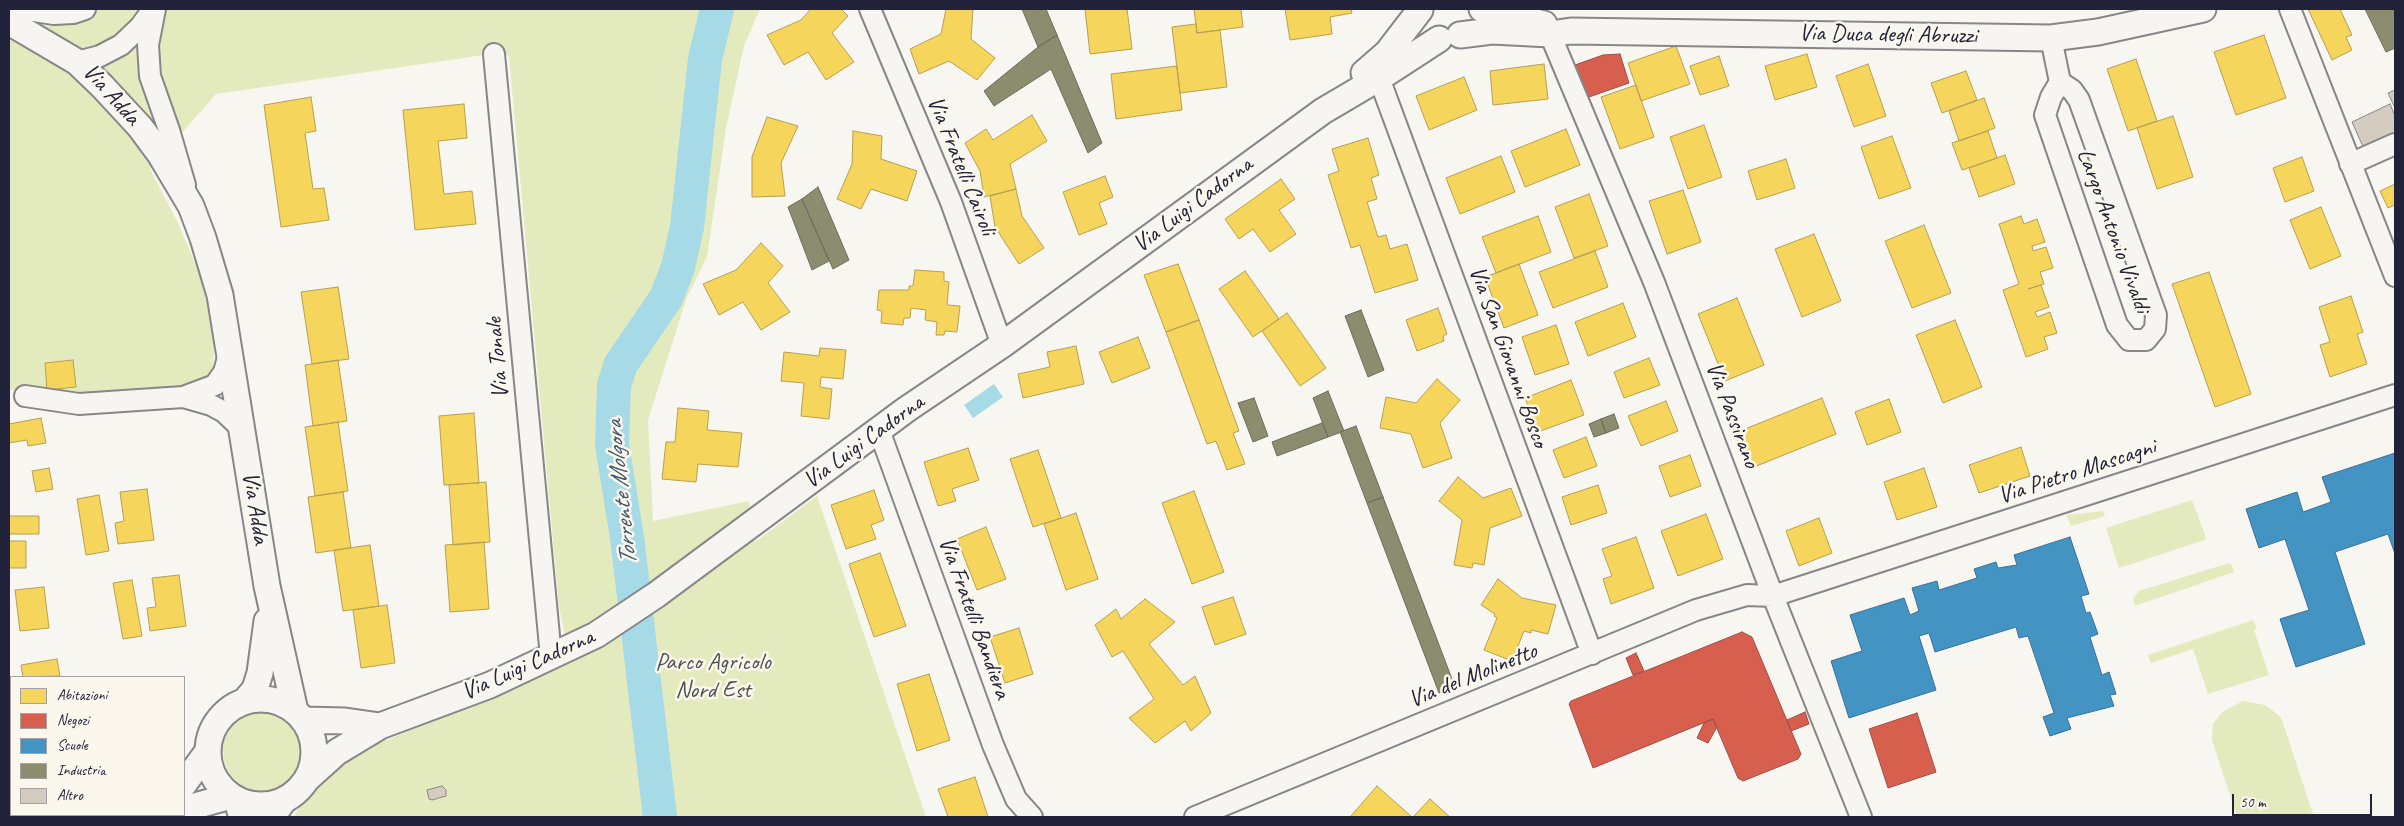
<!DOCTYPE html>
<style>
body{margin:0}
#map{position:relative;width:2404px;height:826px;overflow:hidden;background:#f8f6f0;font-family:Caveat,sans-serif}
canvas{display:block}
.frame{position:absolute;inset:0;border:10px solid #22223b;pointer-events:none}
.legend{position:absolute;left:10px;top:676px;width:175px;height:140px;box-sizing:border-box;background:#fbf7ec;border:1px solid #a4a2a5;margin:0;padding:6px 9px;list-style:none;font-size:15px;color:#22223b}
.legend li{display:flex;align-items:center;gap:10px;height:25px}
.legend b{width:25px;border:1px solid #a4a2a5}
.scale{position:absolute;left:2232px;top:794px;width:140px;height:22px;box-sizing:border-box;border:2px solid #22223b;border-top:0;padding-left:6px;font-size:15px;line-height:18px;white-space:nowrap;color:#22223b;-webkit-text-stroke:4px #fbf7ec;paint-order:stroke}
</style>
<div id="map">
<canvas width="2404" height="826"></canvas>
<div class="frame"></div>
<ul class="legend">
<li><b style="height:14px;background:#f6d55c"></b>Abitazioni</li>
<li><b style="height:14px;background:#d6604d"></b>Negozi</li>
<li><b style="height:14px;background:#4393c3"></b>Scuole</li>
<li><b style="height:14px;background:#8c8c6e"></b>Industria</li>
<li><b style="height:14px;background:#d4ccc1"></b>Altro</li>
</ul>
<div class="scale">50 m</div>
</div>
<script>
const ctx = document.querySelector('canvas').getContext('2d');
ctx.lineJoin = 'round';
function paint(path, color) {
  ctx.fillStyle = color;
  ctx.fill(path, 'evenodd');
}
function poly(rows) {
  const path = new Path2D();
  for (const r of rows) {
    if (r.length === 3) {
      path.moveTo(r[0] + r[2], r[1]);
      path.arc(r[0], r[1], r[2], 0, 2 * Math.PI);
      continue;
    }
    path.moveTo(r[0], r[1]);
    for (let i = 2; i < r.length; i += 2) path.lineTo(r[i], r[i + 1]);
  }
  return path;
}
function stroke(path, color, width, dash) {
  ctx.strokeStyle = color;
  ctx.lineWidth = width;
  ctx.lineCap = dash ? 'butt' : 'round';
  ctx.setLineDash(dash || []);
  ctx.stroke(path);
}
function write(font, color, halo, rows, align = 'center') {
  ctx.font = font + ' Caveat,sans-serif';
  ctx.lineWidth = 5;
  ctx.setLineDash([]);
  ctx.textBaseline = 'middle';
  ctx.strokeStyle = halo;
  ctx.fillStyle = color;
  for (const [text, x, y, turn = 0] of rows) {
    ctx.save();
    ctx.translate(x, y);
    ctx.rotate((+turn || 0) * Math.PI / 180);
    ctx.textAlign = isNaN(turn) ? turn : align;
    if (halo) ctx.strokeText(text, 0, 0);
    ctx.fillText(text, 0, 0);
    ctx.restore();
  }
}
paint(poly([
 [9,9,760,9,744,46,726,128,707,257,687,297,648,420,653,521,749,501,755,542,817,496,926,817,293,817,315,787,356,753,571,663,559,607,509,56,502,53,477,56,216,94,150,169,179,225,206,290,214,319,215,334,212,379,210,384,112,399,36,387,9,390],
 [2192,500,2205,535,2205,540,2119,568,2106,528],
 [2103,511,2105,516,2071,526,2066,515],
 [2229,563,2232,565,2234,572,2135,606,2133,599,2139,591],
 [2253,620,2257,628,2254,630,2269,675,2208,694,2193,649,2151,663,2148,655],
 [2243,701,2265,705,2281,717,2314,817,2237,817,2212,740,2213,724,2222,712],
 [264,751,41]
]), '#e3ebbe');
paint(poly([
 [994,384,1003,397,973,418,964,405]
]), '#a5dae6');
const homes = poly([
 [811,9,841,9,848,16,832,33,854,62,826,80,808,52,784,65,767,35,801,20,811,9],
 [946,9,973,9,971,39,995,58,977,80,949,61,919,74,910,49,941,34,946,9],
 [1085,9,1127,9,1132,49,1090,54,1085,9],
 [1194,9,1241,9,1243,27,1197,33,1194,9],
 [1285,9,1351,9,1352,13,1330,17,1332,34,1290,40,1285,9],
 [2308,9,2340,9,2352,35,2346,37,2352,50,2332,60,2308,9],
 [1196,24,1197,33,1220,30,1227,87,1180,93,1172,27,1196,24],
 [2264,35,2286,98,2236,115,2214,52,2264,35],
 [1676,46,1690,84,1641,101,1628,63,1676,46],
 [1807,54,1817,87,1775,100,1765,66,1807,54],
 [1719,56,1729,86,1700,95,1690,66,1719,56],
 [2136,59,2157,121,2128,131,2107,69,2136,59],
 [1544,64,1548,99,1493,105,1490,71,1544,64],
 [1868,64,1886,116,1854,127,1836,76,1868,64],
 [1177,66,1182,110,1116,119,1111,74,1177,66],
 [1966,71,1977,100,1942,113,1931,83,1966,71],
 [1464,77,1477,110,1429,130,1416,96,1464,77],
 [1636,85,1654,137,1620,149,1601,97,1636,85],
 [311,97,316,131,305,133,313,189,324,188,329,220,281,227,264,105,311,97],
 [1984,98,1995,128,1959,141,1949,111,1984,98],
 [464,104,467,138,438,141,444,194,472,191,476,224,415,230,403,110,464,104],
 [1032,115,1047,141,1010,164,1016,189,984,197,980,171,965,143,986,129,993,140,1032,115],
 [2173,116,2193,177,2157,189,2137,128,2173,116],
 [767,117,798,126,781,163,785,196,752,197,752,157,767,117],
 [1704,125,1722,177,1688,189,1670,137,1704,125],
 [1566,129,1580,165,1525,187,1511,151,1566,129],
 [853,131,882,136,881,159,917,171,907,201,871,189,861,209,837,199,852,164,853,131],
 [1988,131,1997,158,1962,170,1952,143,1988,131],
 [1892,136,1911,188,1879,199,1861,147,1892,136],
 [1368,138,1379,175,1371,178,1377,199,1367,202,1378,237,1386,235,1390,249,1407,244,1418,280,1375,293,1360,245,1351,248,1328,175,1339,171,1332,149,1368,138],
 [2005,155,2015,184,1979,197,1969,168,2005,155],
 [1501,156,1515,192,1460,214,1446,178,1501,156],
 [2302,157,2314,191,2285,202,2273,168,2302,157],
 [1786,159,1795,188,1757,200,1748,171,1786,159],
 [1105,176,1113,197,1099,203,1107,224,1079,235,1063,192,1105,176],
 [1281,179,1295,199,1279,210,1296,234,1270,252,1253,229,1239,239,1225,219,1281,179],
 [2395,184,2395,205,2388,208,2380,191,2395,184],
 [1016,189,1022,216,1044,248,1019,264,995,227,990,196,1016,189],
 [1683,190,1701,242,1667,254,1649,201,1683,190],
 [1589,194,1608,246,1574,258,1555,207,1589,194],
 [2321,207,2341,256,2310,269,2290,220,2321,207],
 [1538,216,1551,252,1496,273,1482,237,1538,216],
 [2021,216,2024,224,2037,219,2045,242,2032,246,2033,251,2046,247,2053,268,2040,272,2044,284,2028,289,2041,285,2049,307,2035,312,2037,317,2050,312,2057,333,2044,337,2048,349,2026,357,2003,290,2019,284,1999,224,2021,216],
 [1924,225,1951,293,1912,308,1885,241,1924,225],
 [1814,234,1841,301,1802,317,1775,249,1814,234],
 [761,243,783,266,768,283,790,312,761,330,743,302,719,315,703,284,736,270,761,243],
 [1595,251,1608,287,1553,308,1539,272,1595,251],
 [1178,264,1199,320,1166,332,1144,275,1178,264],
 [1519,264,1538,315,1504,328,1485,277,1519,264],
 [915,270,944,272,944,281,949,282,947,305,960,306,957,332,945,331,944,335,936,335,937,322,925,320,926,310,911,308,910,318,904,318,903,325,881,323,882,311,877,310,879,290,909,290,909,286,913,286,915,270],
 [1245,271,1279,319,1253,337,1219,289,1245,271],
 [2209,272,2251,394,2215,407,2172,284,2209,272],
 [338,287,349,359,312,364,301,292,338,287],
 [2351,296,2363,332,2357,334,2367,364,2330,377,2320,345,2330,342,2319,307,2351,296],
 [1737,298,1764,365,1725,381,1698,314,1737,298],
 [1623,303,1636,337,1588,356,1575,322,1623,303],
 [1438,308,1447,334,1443,336,1444,341,1417,351,1406,320,1438,308],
 [1287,313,1326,368,1300,386,1262,331,1287,313],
 [1199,320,1239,431,1233,433,1245,464,1227,470,1216,441,1207,444,1166,332,1199,320],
 [1955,320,1982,387,1943,403,1916,335,1955,320],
 [1556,325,1569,364,1535,375,1522,337,1556,325],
 [1138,337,1150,368,1112,383,1099,352,1138,337],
 [1076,346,1084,384,1023,398,1018,374,1050,367,1047,352,1076,346],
 [820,348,846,350,843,379,821,377,820,387,832,389,829,419,801,416,804,383,781,381,784,352,819,356,820,348],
 [1649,358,1660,385,1624,398,1614,372,1649,358],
 [73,360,76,387,47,390,45,363,73,360],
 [338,360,347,421,313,426,305,365,338,360],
 [1437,379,1460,400,1440,423,1452,458,1423,468,1411,434,1380,428,1386,397,1416,403,1437,379],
 [1571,380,1584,415,1538,432,1525,398,1571,380],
 [1822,398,1836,434,1749,469,1735,433,1822,398],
 [1889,399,1901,432,1867,445,1855,412,1889,399],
 [1666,401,1678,431,1641,446,1628,416,1666,401],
 [678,408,709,411,707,430,742,433,738,467,698,464,696,482,662,479,666,442,675,442,678,408],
 [474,413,479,483,444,485,439,416,474,413],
 [41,418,46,443,28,446,27,440,9,443,9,424,41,418],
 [338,422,348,491,315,496,305,427,338,422],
 [1586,437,1597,466,1564,478,1553,450,1586,437],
 [2021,447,2030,476,1979,493,1969,465,2021,447],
 [968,448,979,480,952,489,956,501,938,506,924,462,968,448],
 [1038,450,1061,518,1033,527,1010,459,1038,450],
 [1690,455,1701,486,1670,497,1659,466,1690,455],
 [49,468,53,489,36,492,32,471,49,468],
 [1924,468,1937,507,1897,520,1884,482,1924,468],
 [1458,477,1483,498,1511,488,1522,516,1490,528,1484,565,1473,563,1472,568,1454,565,1462,520,1439,501,1458,477],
 [486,482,490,542,453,545,449,485,486,482],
 [1598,485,1607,513,1571,525,1562,497,1598,485],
 [147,489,154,540,118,544,115,523,124,521,120,492,147,489],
 [874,490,884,520,871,525,876,539,846,549,831,505,874,490],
 [1194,491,1224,572,1192,584,1162,503,1194,491],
 [343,492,351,548,316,553,308,497,343,492],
 [99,495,109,551,86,555,77,499,99,495],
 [1076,513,1098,579,1066,590,1044,524,1076,513],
 [1706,514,1723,559,1678,576,1661,531,1706,514],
 [9,516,39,516,39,534,9,534,9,516],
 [1819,518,1832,553,1799,566,1786,531,1819,518],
 [986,527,1006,579,977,590,957,539,986,527],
 [1636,537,1654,588,1611,604,1603,579,1612,576,1602,549,1636,537],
 [9,541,26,541,26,568,9,568,9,541],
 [484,542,489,609,450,612,445,545,484,542],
 [370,545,379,606,343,611,334,550,370,545],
 [880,553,906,626,874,637,849,564,880,553],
 [179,575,186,626,150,631,147,608,156,607,152,578,179,575],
 [1498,579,1522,598,1556,605,1548,634,1531,630,1531,633,1524,631,1512,661,1484,650,1497,618,1494,616,1495,614,1481,605,1498,579],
 [132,580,142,636,123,639,113,583,132,580],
 [44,587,49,628,20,631,15,590,44,587],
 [1233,597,1246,634,1215,645,1202,607,1233,597],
 [1145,599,1175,622,1149,644,1183,685,1195,676,1211,713,1191,731,1185,721,1155,743,1129,718,1154,699,1123,651,1112,657,1095,625,1116,609,1121,619,1145,599],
 [387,605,395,663,361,668,353,610,387,605],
 [1019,628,1033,674,1005,683,990,637,1019,628],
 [57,659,60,676,23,677,21,665,57,659],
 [929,674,950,740,917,751,897,684,929,674],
 [975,777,988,817,948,817,938,789,975,777],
 [1377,786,1412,817,1350,817,1377,786],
 [1430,799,1450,817,1413,817,1430,799],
 [31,815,67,815,68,817,31,817,31,815]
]);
paint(homes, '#f6d55c');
stroke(homes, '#b69f52', 1);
const shops = poly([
 [1620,54,1629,83,1589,97,1575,65,1603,55,1620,54],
 [1742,632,1752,637,1801,754,1798,759,1743,781,1738,778,1713,719,1593,768,1569,704,1571,701,1742,632],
 [1636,653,1644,671,1633,675,1626,658,1636,653],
 [1805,712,1809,724,1791,731,1787,720,1805,712],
 [1917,713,1936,772,1888,788,1869,729,1917,713],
 [1713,719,1717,727,1708,743,1697,738,1704,723,1713,719]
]);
paint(shops, '#d6604d');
stroke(shops, '#a04d48', 1);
const schools = poly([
 [2395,453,2395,554,2388,534,2335,552,2365,644,2296,667,2280,619,2309,610,2285,539,2259,548,2246,509,2297,492,2303,512,2331,502,2322,477,2395,453],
 [2070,537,2089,594,2081,596,2086,613,2090,612,2098,634,2090,637,2102,675,2109,672,2116,694,2110,695,2114,706,2067,718,2071,729,2050,736,2043,717,2054,713,2028,636,2019,638,2016,627,1935,652,1929,633,1919,636,1936,690,1849,718,1831,661,1862,651,1850,615,1904,598,1910,615,1919,611,1912,588,1937,581,1939,590,1977,578,1974,569,1996,562,1998,568,2017,565,2014,555,2070,537]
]);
paint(schools, '#4393c3');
stroke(schools, '#39719a', 1);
const industry = poly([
 [1022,9,1046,9,1057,35,1038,47,1022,9],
 [2365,9,2395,9,2395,48,2386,52,2365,9],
 [1057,35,1102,143,1088,153,1051,69,994,106,984,91,1038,47,1057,35],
 [818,187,849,260,833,269,802,199,818,187],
 [802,199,829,261,812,270,788,207,802,199],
 [1361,310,1384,370,1368,377,1345,316,1361,310],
 [1328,391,1344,431,1328,437,1313,398,1328,391],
 [1254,398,1268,436,1253,442,1238,403,1254,398],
 [1614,414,1619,428,1606,433,1601,419,1614,414],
 [1601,419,1606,433,1594,437,1589,424,1601,419],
 [1322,423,1328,437,1277,456,1272,442,1322,423],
 [1356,426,1383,497,1367,503,1340,432,1356,426],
 [1383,497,1455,687,1439,693,1367,503,1383,497]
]);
paint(industry, '#8c8c6e');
stroke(industry, '#6c6c5f', 1);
stroke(poly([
 [660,817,627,537,612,445,614,385,621,364,666,298,678,267,687,227,705,59,717,9]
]), '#a5dae6', 34);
const building = poly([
 [2395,90,2395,108,2388,93,2395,90],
 [2390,104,2395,116,2395,134,2364,149,2352,122,2390,104],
 [442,786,446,790,446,796,432,800,429,799,427,790,442,786]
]);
paint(building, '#d4ccc1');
stroke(building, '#878688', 1);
const minor = poly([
 [21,9,54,14,73,13,85,9],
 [155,9,148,45,150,76,169,130,185,185],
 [870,9,951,202,1002,345],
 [2290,9,2395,276],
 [1550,34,1654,282,1773,596,1861,817],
 [2051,38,2060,82,2072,90,2079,100,2156,315,2155,329,2146,340,2129,340,2117,325,2045,115,2051,97,2060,82],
 [494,54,551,657],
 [77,62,100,56,121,45,140,27,151,12],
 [1379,78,1592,654],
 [2350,164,2395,144],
 [25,396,79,404,183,397,215,385,224,372,229,354],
 [183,397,211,405,224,412,243,430],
 [879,430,993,745,1016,799,1032,817],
 [9,753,11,768],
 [234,798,239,817],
 [19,815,20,817],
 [275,817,289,797],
 [1195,817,1696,610,1747,595,1773,596,2395,395]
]);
const tertiary = poly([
 [1482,9,1544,24],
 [9,22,77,62,102,86,140,127,160,154,191,206,203,238,220,295,267,586,295,711],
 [1460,35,1492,31,1550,34,1571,31,2051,38,2098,32,2203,9],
 [1364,73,1387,53,1420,10],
 [261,752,53],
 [244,702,255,689,260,673,267,621],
 [303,720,345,721,380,726],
 [307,779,337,752,380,726,490,685,596,635,656,595,907,409,1002,345,1323,111,1379,78,1439,39],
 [184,784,208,751],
 [184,809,231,796],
 [156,817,159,815]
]);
stroke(minor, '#878688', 24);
stroke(tertiary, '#878688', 29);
stroke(minor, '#f6f5f1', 20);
stroke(tertiary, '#f6f5f1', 25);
write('24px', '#22223b', '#fbf7ec', [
 ["Via Duca degli Abruzzi",1888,35,1],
 ["Via Adda",111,95,48],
 ["Via Fratelli Cairoli",961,166,68],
 ["Via Luigi Cadorna",1193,205,-37],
 ["Largo Antonio Vivaldi",2113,231,70],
 ["Via San Giovanni Bosco",1508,357,70],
 ["Via Tonale",498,358,-95],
 ["Via Passirano",1732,415,69],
 ["Via Luigi Cadorna",864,442,-36],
 ["Via Pietro Mascagni",2077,472,-18],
 ["Via Adda",255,508,81],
 ["Via Fratelli Bandiera",974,618,70],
 ["Via Luigi Cadorna",528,665,-24],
 ["Via del Molinetto",1473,676,-22]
]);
write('24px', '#4e5252', '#fbf7ec', [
 ["Parco Agricolo",713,663],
 ["Nord Est",713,691]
]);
write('italic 25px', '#3e566d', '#fbf7ec', [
 ["Torrente Molgora",622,493,-96]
]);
</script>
